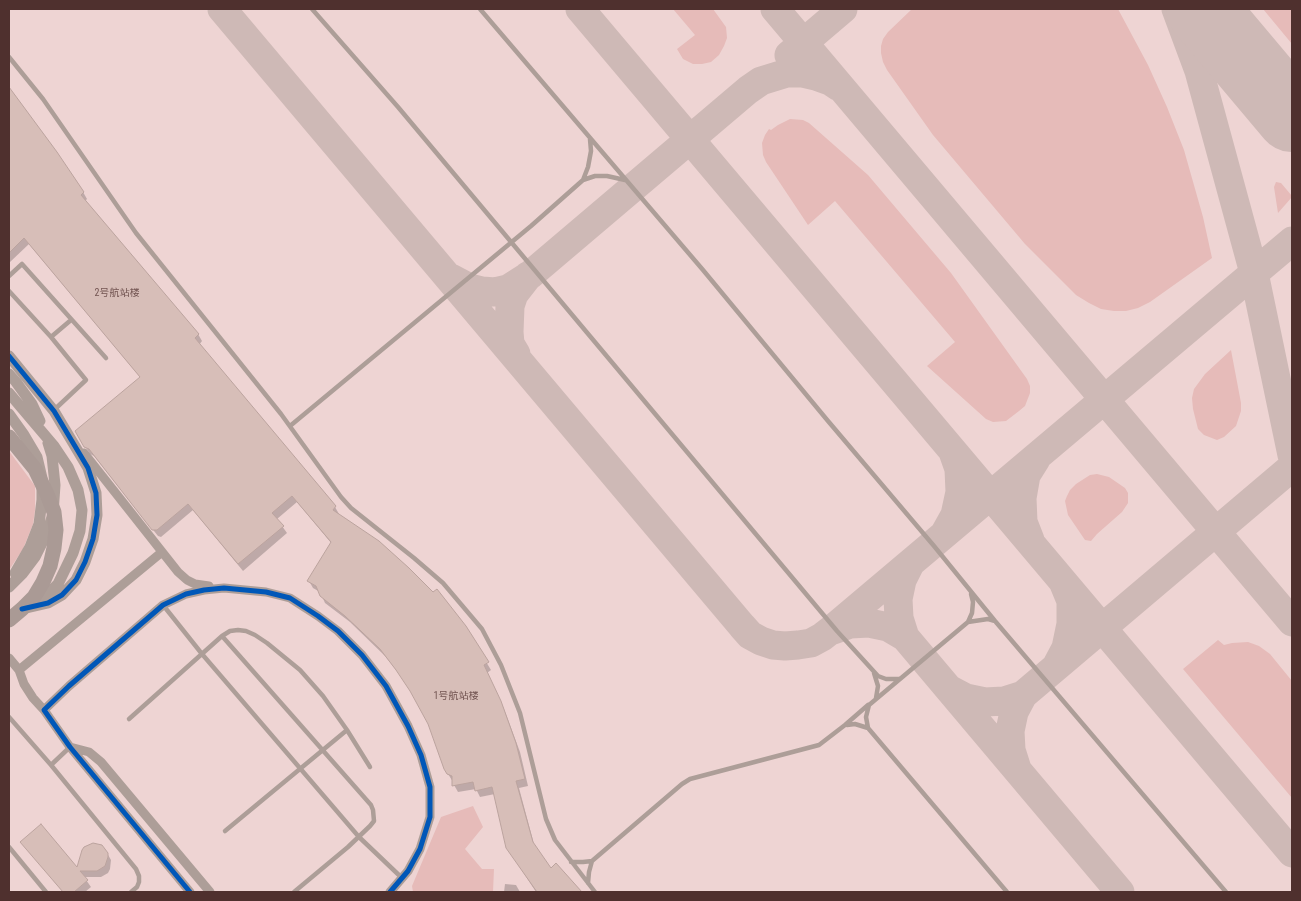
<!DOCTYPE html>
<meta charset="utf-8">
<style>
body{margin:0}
#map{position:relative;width:1301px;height:901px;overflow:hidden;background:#eed4d3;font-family:"Roboto Condensed",sans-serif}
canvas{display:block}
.frame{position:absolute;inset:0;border:10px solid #4f302e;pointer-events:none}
</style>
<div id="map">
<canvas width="1301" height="901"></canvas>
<div class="frame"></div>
</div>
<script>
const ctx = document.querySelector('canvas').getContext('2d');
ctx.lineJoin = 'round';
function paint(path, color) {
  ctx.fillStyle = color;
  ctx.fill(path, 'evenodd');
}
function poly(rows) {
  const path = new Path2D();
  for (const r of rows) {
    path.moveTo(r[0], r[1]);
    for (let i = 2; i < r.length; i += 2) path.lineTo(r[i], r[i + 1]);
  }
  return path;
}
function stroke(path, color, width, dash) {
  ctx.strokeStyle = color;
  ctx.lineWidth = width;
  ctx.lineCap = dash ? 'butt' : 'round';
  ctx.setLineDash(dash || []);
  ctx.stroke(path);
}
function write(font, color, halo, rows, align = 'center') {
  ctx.font = font + ' "Roboto Condensed","Noto Sans SC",sans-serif';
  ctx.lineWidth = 4.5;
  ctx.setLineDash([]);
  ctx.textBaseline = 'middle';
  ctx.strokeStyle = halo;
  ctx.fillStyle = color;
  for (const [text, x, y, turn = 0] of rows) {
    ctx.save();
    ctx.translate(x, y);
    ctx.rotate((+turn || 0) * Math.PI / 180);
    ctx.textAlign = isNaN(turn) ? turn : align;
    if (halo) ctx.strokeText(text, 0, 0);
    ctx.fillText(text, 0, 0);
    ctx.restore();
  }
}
paint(poly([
 [673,9,713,9,726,27,727,38,724,46,719,55,711,62,702,64,693,64,683,59,677,49,695,35],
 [912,9,1118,9,1148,65,1167,107,1184,150,1203,217,1212,258,1150,302,1138,308,1126,311,1114,311,1101,309,1089,303,1076,295,1025,244,933,135,887,70,883,62,881,53,881,46,883,39,888,32],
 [1263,9,1292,9,1292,44],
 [790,119,803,120,809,123,868,175,951,273,1027,379,1030,386,1030,393,1025,406,1019,411,1006,421,993,422,986,419,927,366,955,342,835,201,808,225,766,162,763,155,762,143,765,135,769,129,771,130,778,125],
 [1276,182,1281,183,1292,196,1292,197,1278,213,1274,187],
 [1231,350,1241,403,1241,411,1236,426,1224,437,1217,440,1204,435,1198,429,1193,409,1192,398,1194,389,1205,374],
 [9,451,35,486,35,510,33,524,23,549,9,570],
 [1097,474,1109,477,1125,488,1128,493,1128,503,1122,512,1097,534,1091,541,1085,540,1068,515,1065,501,1067,496,1070,490,1076,484,1090,475],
 [1218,640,1224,645,1232,643,1248,642,1259,646,1270,654,1292,681,1292,798,1183,669],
 [473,806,483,827,465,849,482,869,494,869,493,892,413,892,412,886,441,817]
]), '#e6bbb9');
paint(poly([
 [9,89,83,192,87,199,85,201,198,334,202,341,199,345,335,507,339,514,338,515,465,627,491,670,487,673,504,709,520,752,528,786,519,788,535,848,551,870,555,865,581,892,536,892,512,855,495,794,480,797,476,789,458,792,454,785,453,782,445,769,429,723,414,695,402,677,385,656,350,622,325,603,320,592,313,588,309,581,332,544,297,502,277,519,287,533,243,571,193,510,161,537,158,536,94,456,90,454,76,432,141,378,29,244,9,263],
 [26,848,77,869,107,853,111,860,110,869,108,873,101,877,84,877,91,887,85,892,63,892],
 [505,884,516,885,520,892,504,892]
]), '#0003');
stroke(poly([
 [222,9,742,626,750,635,761,641,773,645,785,646,798,645,811,643,822,637,831,630,1292,241],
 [580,9,1292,853],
 [775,9,1292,622],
 [1176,9,1199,71,1254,273,1292,455],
 [789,55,843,9],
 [451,278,470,288,482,291,495,292,508,289,530,275,748,90,761,81,787,73,803,73,816,76,830,81,839,87],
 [516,354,510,344,509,332,510,306,514,294,528,276],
 [945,533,955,515,960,492,959,469,953,452],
 [1030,540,1023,522,1022,498,1026,475,1036,459],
 [910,564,902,580,898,599,899,618,905,637,1120,892],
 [833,630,850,624,869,623,888,627,905,637],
 [1057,665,1066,648,1071,624,1071,601,1064,584],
 [949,689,966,698,985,702,1004,701,1023,695,1292,467],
 [1017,769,1011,750,1010,731,1014,712,1023,695]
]), '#ceb9b6', 29);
stroke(poly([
 [1202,9,1292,116]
]), '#ceb9b6', 72);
const building = poly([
 [9,87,57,152,84,192,81,195,199,334,195,338,336,506,333,510,379,541,409,568,433,592,437,589,466,626,489,662,484,665,501,701,516,743,525,779,516,781,533,842,551,868,556,863,582,892,537,892,506,848,492,787,475,791,473,782,452,786,452,776,447,774,444,769,428,724,410,691,396,670,380,649,345,616,320,596,316,586,307,581,331,542,292,496,272,513,284,526,238,564,188,504,157,530,152,530,89,449,84,447,75,431,140,377,24,238,9,253,9,87],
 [41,824,77,867,82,850,84,847,93,843,102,845,108,853,108,857,105,866,97,871,80,871,88,880,74,892,63,892,20,842,41,824]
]);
paint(building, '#d7beb8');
stroke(building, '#bba39e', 1);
stroke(poly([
 [312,9,398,107,837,631,878,676,886,679,899,679],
 [480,9,703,270,828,421,934,546,995,621,1226,892],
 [9,57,43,99,136,233,281,414,341,497,351,508,414,558,443,583,482,629,501,665,520,713,546,819,555,840,595,892],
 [583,180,595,176,607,176,625,180],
 [9,276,22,264,106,358],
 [9,291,51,337],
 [54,410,86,380,51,337,71,320],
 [290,426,531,226,583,180,588,167,591,151,590,139],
 [163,605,202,654,359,837,402,878],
 [995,621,988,619,968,622,869,705,866,717,868,728,1007,892],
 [968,622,972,613,973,602,971,594],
 [222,636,371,805,373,810,374,821,370,826,348,847,294,892],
 [874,673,878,686,876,698],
 [9,717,51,765],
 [129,719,222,636,230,631,238,630,246,631,255,635,267,643,300,670,323,696,347,730,370,767],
 [847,725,855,724,868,728],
 [70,747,51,765,136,869,139,876,139,882,137,887,131,892],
 [225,831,347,730],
 [9,847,46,892],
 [571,862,583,862,592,861,682,784,690,779,819,745,845,725,868,705],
 [588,883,589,872,592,861]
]), '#ad9e98', 4.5);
stroke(poly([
 [84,453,178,572,187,580,195,584,209,586],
 [9,658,19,670],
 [44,710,33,698,24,684,19,670,162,552],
 [70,747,89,752,101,762,210,892],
 [190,892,70,747,44,710,69,686,163,605,186,594,204,590,224,588,266,592,290,598,318,616,338,631,362,655,386,686,408,726,421,755,430,787,430,817,420,849,408,871,390,892]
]), '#ad9e98', 9);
stroke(poly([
 [9,356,54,411,88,468,96,493,97,515,93,539,85,562,76,580,62,595,48,603,22,609],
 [9,374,16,382,32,404,40,421],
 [9,393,54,446,68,467,78,490,82,510,80,531,73,553,58,584,46,596,35,602],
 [9,414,24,435,37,457,42,478,42,500,39,524,30,547,15,573],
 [9,587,23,573,35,557,47,533,53,514,55,485,52,456,48,443]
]), '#ad9e98', 11);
stroke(poly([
 [9,437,35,469,47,494,54,512,56,530,54,548,50,566,43,582,34,597,22,609,9,620]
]), '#aa9a95', 15);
stroke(poly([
 [9,356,54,411,88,468,96,493,97,515,93,539,85,562,76,580,62,595,48,603,22,609],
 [190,892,70,747,44,710,69,686,163,605,186,594,204,590,224,588,266,592,290,598,318,616,338,631,362,655,386,686,408,726,421,755,430,787,430,817,420,849,408,871,390,892]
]), '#0057b8', 5);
write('10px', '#725451', null, [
 ["2号航站楼",117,293],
 ["1号航站楼",456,696]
]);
</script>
